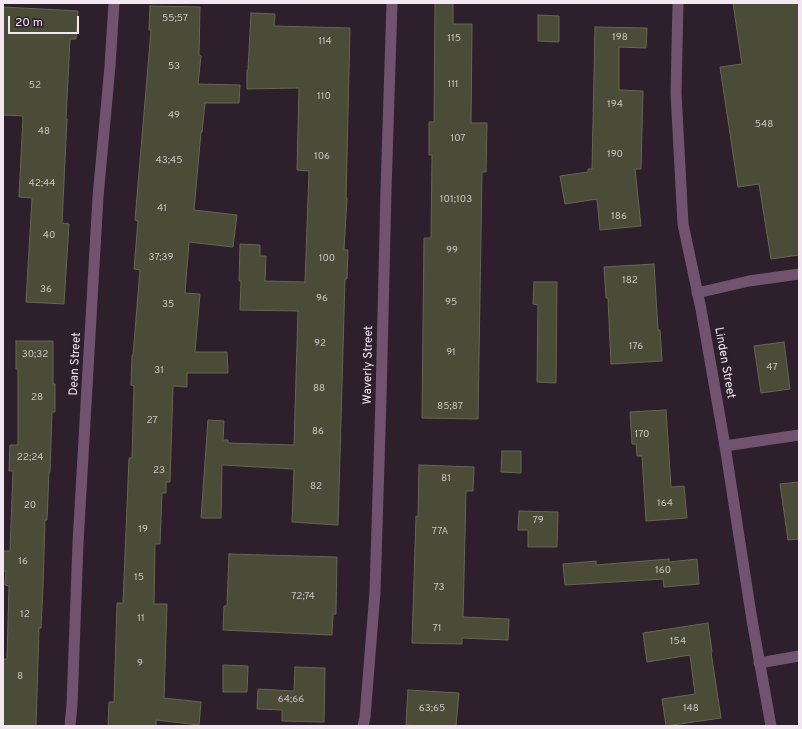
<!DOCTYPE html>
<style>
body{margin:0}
#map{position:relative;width:802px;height:729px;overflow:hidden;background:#2e1f2d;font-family:Overpass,sans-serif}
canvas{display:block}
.frame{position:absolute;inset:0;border:4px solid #f3e8f2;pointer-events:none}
.scale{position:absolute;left:8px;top:16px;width:71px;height:18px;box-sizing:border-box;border:2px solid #f3e8f2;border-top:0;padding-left:5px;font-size:12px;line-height:14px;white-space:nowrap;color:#f3e8f2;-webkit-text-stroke:3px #2e1f2d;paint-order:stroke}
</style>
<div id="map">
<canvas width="802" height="729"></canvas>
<div class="frame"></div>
<div class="scale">20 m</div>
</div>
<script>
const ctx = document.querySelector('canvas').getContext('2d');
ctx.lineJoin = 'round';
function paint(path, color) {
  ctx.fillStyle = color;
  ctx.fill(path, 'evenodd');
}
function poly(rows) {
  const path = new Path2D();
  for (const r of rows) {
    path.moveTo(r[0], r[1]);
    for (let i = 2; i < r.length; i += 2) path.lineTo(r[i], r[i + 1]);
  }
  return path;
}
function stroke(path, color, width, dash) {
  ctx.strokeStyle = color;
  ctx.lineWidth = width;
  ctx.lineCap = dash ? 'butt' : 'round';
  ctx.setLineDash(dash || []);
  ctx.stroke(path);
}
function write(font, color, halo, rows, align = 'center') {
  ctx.font = font + ' Overpass,sans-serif';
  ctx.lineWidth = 4;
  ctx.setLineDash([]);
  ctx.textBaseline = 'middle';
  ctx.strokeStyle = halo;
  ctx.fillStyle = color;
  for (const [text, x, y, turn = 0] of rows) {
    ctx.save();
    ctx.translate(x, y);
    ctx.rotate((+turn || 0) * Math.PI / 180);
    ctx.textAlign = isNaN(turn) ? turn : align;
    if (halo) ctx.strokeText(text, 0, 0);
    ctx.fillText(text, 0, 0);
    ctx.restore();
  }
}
const building = poly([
 [435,3,453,3,453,24,472,24,471,123,487,123,486,172,482,172,478,419,422,418,424,238,431,238,432,155,429,155,429,122,434,122,435,3],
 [733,3,799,3,799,255,771,259,759,184,738,187,720,67,742,64,733,3],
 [150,6,200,7,199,55,201,56,198,84,240,85,239,103,205,103,202,132,201,132,194,210,237,215,233,247,189,242,185,293,200,294,195,352,227,352,228,373,187,373,187,387,173,386,170,482,166,482,166,493,162,493,160,544,155,544,154,604,167,604,164,698,201,702,199,725,156,720,156,726,108,726,109,702,114,702,117,603,123,603,129,458,132,458,134,386,131,385,132,355,133,355,140,270,134,269,138,221,135,220,151,30,149,30,150,6],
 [3,7,78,11,76,39,70,39,66,119,67,119,62,223,69,224,64,304,26,302,32,198,19,197,23,116,3,115,3,7],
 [251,13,275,14,274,26,350,28,346,198,347,198,344,250,348,250,347,279,345,279,338,525,292,522,294,469,222,465,221,518,201,518,208,420,224,421,223,440,228,440,228,443,294,445,298,311,240,310,241,281,239,281,240,244,260,245,260,256,266,256,265,281,305,282,309,171,297,170,299,88,247,89,247,70,248,70,251,13],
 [538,15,559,16,559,42,538,41,538,15],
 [595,27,647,28,646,48,619,47,619,90,643,91,641,169,635,169,641,226,600,230,597,199,565,204,560,176,588,172,588,169,592,169,595,27],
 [654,264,658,330,660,330,662,361,611,364,608,298,606,298,604,267,654,264],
 [534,282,557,282,556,383,537,382,538,305,533,304,534,282],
 [16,341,53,341,53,384,55,384,55,412,52,412,50,472,49,472,47,520,45,520,43,587,41,628,39,628,36,726,3,726,3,659,7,659,9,586,5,585,6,571,3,571,3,551,10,551,13,471,9,471,10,445,18,445,18,369,16,369,16,341],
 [784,342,790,389,761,393,754,346,784,342],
 [666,410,671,487,684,486,687,518,646,521,642,456,637,456,636,444,632,444,630,412,666,410],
 [502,451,521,451,521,473,501,472,502,451],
 [419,465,474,467,473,491,466,491,463,617,509,619,508,640,462,638,462,644,412,643,416,516,418,517,419,465],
 [799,482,799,539,788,540,780,484,799,482],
 [519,511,558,512,557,547,528,547,528,530,518,530,519,511],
 [229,554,337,557,336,614,333,614,332,635,223,630,224,606,227,606,229,554],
 [669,559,669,562,697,559,699,584,664,587,663,579,565,585,563,564,596,561,596,565,669,559],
 [708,623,712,652,711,652,721,718,666,726,662,699,695,694,690,655,647,662,643,633,708,623],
 [223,665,248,666,247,692,223,692,223,665],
 [295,667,325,668,324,722,282,721,282,710,257,709,258,689,294,691,295,667],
 [408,690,459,693,456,726,419,726,406,725,408,690]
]);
paint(building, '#4a4c37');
stroke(building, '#656751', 1);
stroke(poly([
 [697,293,749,281,799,274],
 [759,663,799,656]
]), '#71536f', 11);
stroke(poly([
 [725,446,799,435],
 [70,726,72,705,78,543,98,197,110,66,114,3],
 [363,726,365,717,375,592,381,398,386,190,392,3]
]), '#71536f', 11);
stroke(poly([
 [678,3,676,93,683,224,701,309,725,446,752,620,771,726]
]), '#71536f', 11);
write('10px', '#c9c1c3', null, [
 ["55;57",175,19],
 ["198",620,38],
 ["115",454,39],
 ["114",325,42],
 ["53",174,67],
 ["111",453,85],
 ["52",35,86],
 ["110",324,97],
 ["194",615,105],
 ["49",174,116],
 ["548",764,125],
 ["48",44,132],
 ["107",458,139],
 ["190",615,155],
 ["106",322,157],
 ["43;45",169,161],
 ["42;44",42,184],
 ["101;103",456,200],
 ["41",162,209],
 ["186",619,217],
 ["40",49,236],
 ["99",452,251],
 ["37;39",161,258],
 ["100",327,259],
 ["182",630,281],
 ["36",46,290],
 ["96",322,299],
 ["95",451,303],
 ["35",168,305],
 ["92",320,344],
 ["176",636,347],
 ["91",451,353],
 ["30;32",35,355],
 ["47",772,368],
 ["31",159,371],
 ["88",319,389],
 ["28",37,398],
 ["85;87",450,407],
 ["27",152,421],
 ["86",318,432],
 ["170",642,435],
 ["22;24",30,458],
 ["23",159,471],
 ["81",446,479],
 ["82",316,487],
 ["164",665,504],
 ["20",30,506],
 ["79",538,521],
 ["19",143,530],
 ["77A",440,532],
 ["16",23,562],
 ["160",663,571],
 ["15",139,578],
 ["73",439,588],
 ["72;74",303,597],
 ["12",25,615],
 ["11",141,619],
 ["71",437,629],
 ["154",678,642],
 ["9",140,664],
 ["8",20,677],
 ["64;66",291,700],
 ["63;65",432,709],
 ["148",691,709]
]);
write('12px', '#f3e8f2', '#2e1f2d', [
 ["Linden Street",724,363,80],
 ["Dean Street",76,364,-87],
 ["Waverly Street",369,365,-89]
]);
</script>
